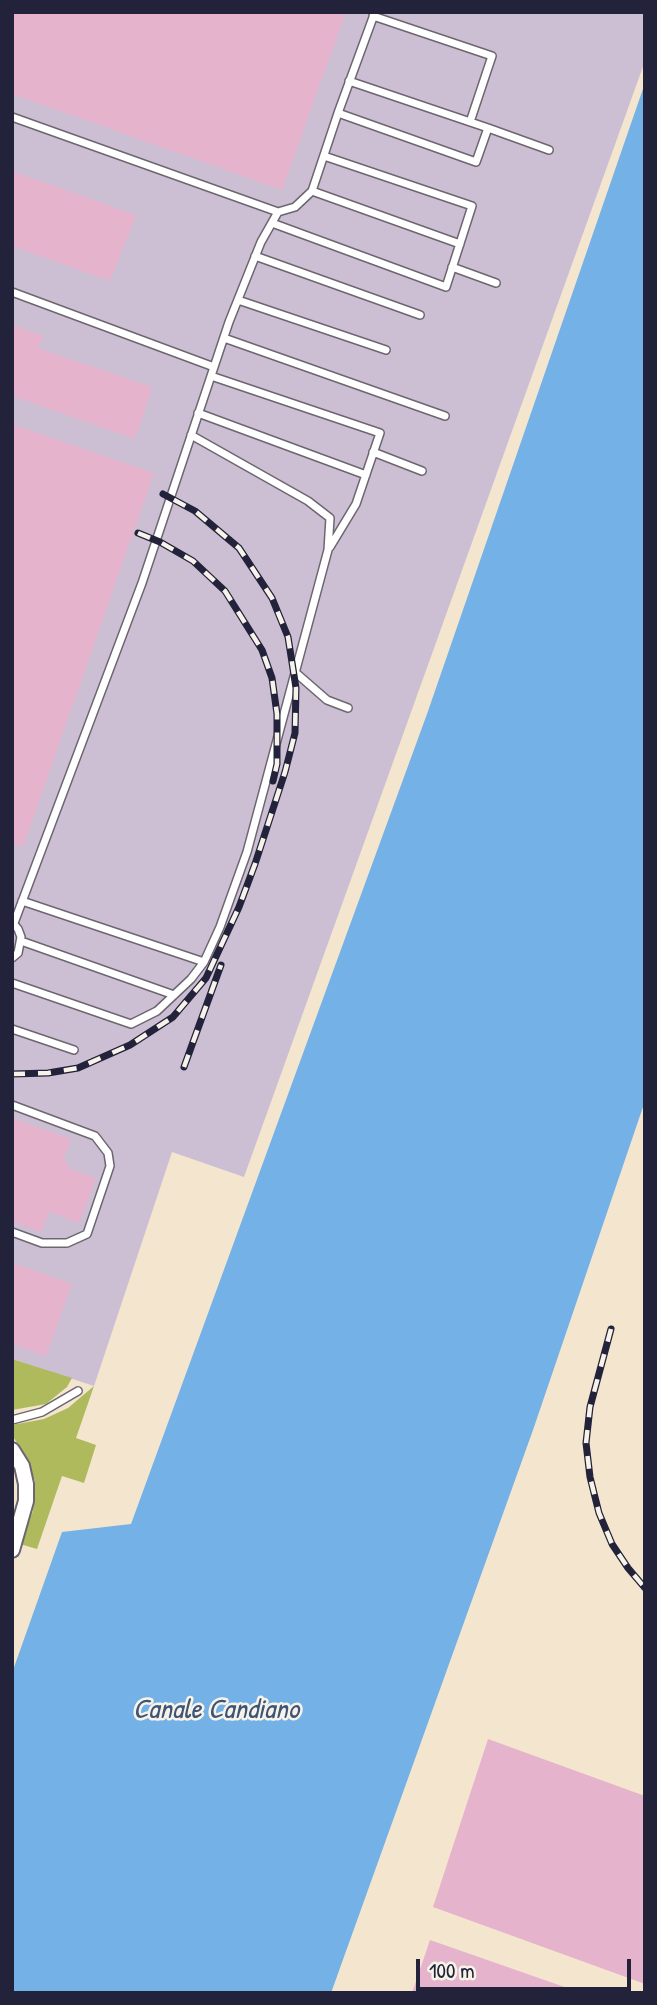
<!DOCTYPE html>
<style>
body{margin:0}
#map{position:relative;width:657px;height:2005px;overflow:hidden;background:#f4e5cf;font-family:"Patrick Hand",sans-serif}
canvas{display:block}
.frame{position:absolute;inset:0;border:14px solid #22223b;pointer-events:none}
.scale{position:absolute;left:416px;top:1959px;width:215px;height:32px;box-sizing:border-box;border:4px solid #22223b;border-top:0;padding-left:9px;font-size:21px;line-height:24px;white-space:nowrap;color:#22223b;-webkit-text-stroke:5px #f7f3e8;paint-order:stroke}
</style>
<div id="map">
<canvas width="657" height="2005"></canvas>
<div class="frame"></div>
<div class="scale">100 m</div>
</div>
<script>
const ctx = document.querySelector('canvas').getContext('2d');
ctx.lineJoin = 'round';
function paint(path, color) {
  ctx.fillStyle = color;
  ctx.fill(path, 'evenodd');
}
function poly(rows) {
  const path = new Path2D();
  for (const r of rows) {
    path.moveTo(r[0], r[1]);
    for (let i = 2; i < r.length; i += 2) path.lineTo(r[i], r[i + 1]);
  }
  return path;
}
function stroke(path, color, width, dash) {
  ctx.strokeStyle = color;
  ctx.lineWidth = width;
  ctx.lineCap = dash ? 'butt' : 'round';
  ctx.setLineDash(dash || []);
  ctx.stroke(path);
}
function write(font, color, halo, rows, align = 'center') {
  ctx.font = font + ' "Patrick Hand",sans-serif';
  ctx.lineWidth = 5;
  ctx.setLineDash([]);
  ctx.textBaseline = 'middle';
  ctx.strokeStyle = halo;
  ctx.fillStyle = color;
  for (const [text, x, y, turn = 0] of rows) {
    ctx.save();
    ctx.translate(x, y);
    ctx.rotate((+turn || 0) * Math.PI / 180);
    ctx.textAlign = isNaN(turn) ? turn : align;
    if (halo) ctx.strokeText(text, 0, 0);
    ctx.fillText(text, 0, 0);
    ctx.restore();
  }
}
paint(poly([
 [12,12,645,12,645,61,244,1177,172,1152,94,1386,12,1359]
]), '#ccbfd4');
paint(poly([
 [12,1359,72,1378,67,1387,46,1404,12,1410],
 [94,1386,76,1438,96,1445,84,1483,62,1476,37,1549,20,1544,33,1511,35,1481,25,1456,12,1435,12,1425,44,1419,68,1408]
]), '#afba5c');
paint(poly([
 [645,83,645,1101,533,1430,331,1993,12,1993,12,1673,62,1532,131,1524,427,714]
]), '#73b1e6');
paint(poly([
 [12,12,346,12,282,190,12,94],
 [12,171,136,215,110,281,12,246],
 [12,325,43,336,38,348,152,387,135,439,12,396],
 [12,424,154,473,23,847,12,843],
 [12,1118,71,1139,63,1161,69,1163,68,1168,96,1178,79,1223,49,1212,41,1232,12,1221],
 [12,1263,72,1284,46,1356,12,1344],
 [488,1739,645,1796,645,1984,433,1907],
 [430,1940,576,1991,576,1993,412,1993]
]), '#e5b3cb');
const service = poly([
 [373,16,492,56,470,122],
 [338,113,476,162,488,128,349,81],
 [12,117,278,212,295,207,312,191,338,113,375,12],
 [488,128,549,150],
 [312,191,460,244],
 [272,223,446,287,472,206,324,156],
 [255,256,420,315],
 [452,267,496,283],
 [12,292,214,367],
 [238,300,386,350],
 [224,338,445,416],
 [211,376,380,433,356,504,330,547],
 [198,413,366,475],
 [373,452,422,471],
 [296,673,327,700,348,708],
 [22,901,204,962],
 [12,922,18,929,21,937,18,953,12,958],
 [14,923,142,583,229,322,261,242,278,212],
 [21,941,174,995],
 [12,983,131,1024,157,1011,191,979,204,962,220,927,247,852,328,550,330,518,308,501,191,435],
 [12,1029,74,1050],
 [12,1105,95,1136,108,1153,110,1166,87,1234,67,1243,42,1243,12,1232],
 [12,1420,42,1412,78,1391]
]);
const minor = poly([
 [12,1450,22,1466,26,1484,26,1501,12,1550]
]);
stroke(service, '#6c666f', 10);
stroke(minor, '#6c666f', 18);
stroke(service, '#fff', 7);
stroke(minor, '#fff', 14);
const rail = poly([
 [138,533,160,542,193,561,225,591,262,650,272,678,277,714,277,764,273,781],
 [184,1067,221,965],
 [12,1074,48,1073,78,1068,130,1045,173,1017,206,978,239,907,255,864,285,772,295,733,296,688,288,637,272,598,239,548,195,511,163,494],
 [611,1329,590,1407,586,1443,590,1477,599,1513,612,1544,628,1568,645,1588]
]);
stroke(rail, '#22223b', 7);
stroke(rail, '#f7f3e8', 4.5, [13]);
write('italic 28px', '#3e5477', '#f7f3e8', [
 ["Canale Candiano",216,1711]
]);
</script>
